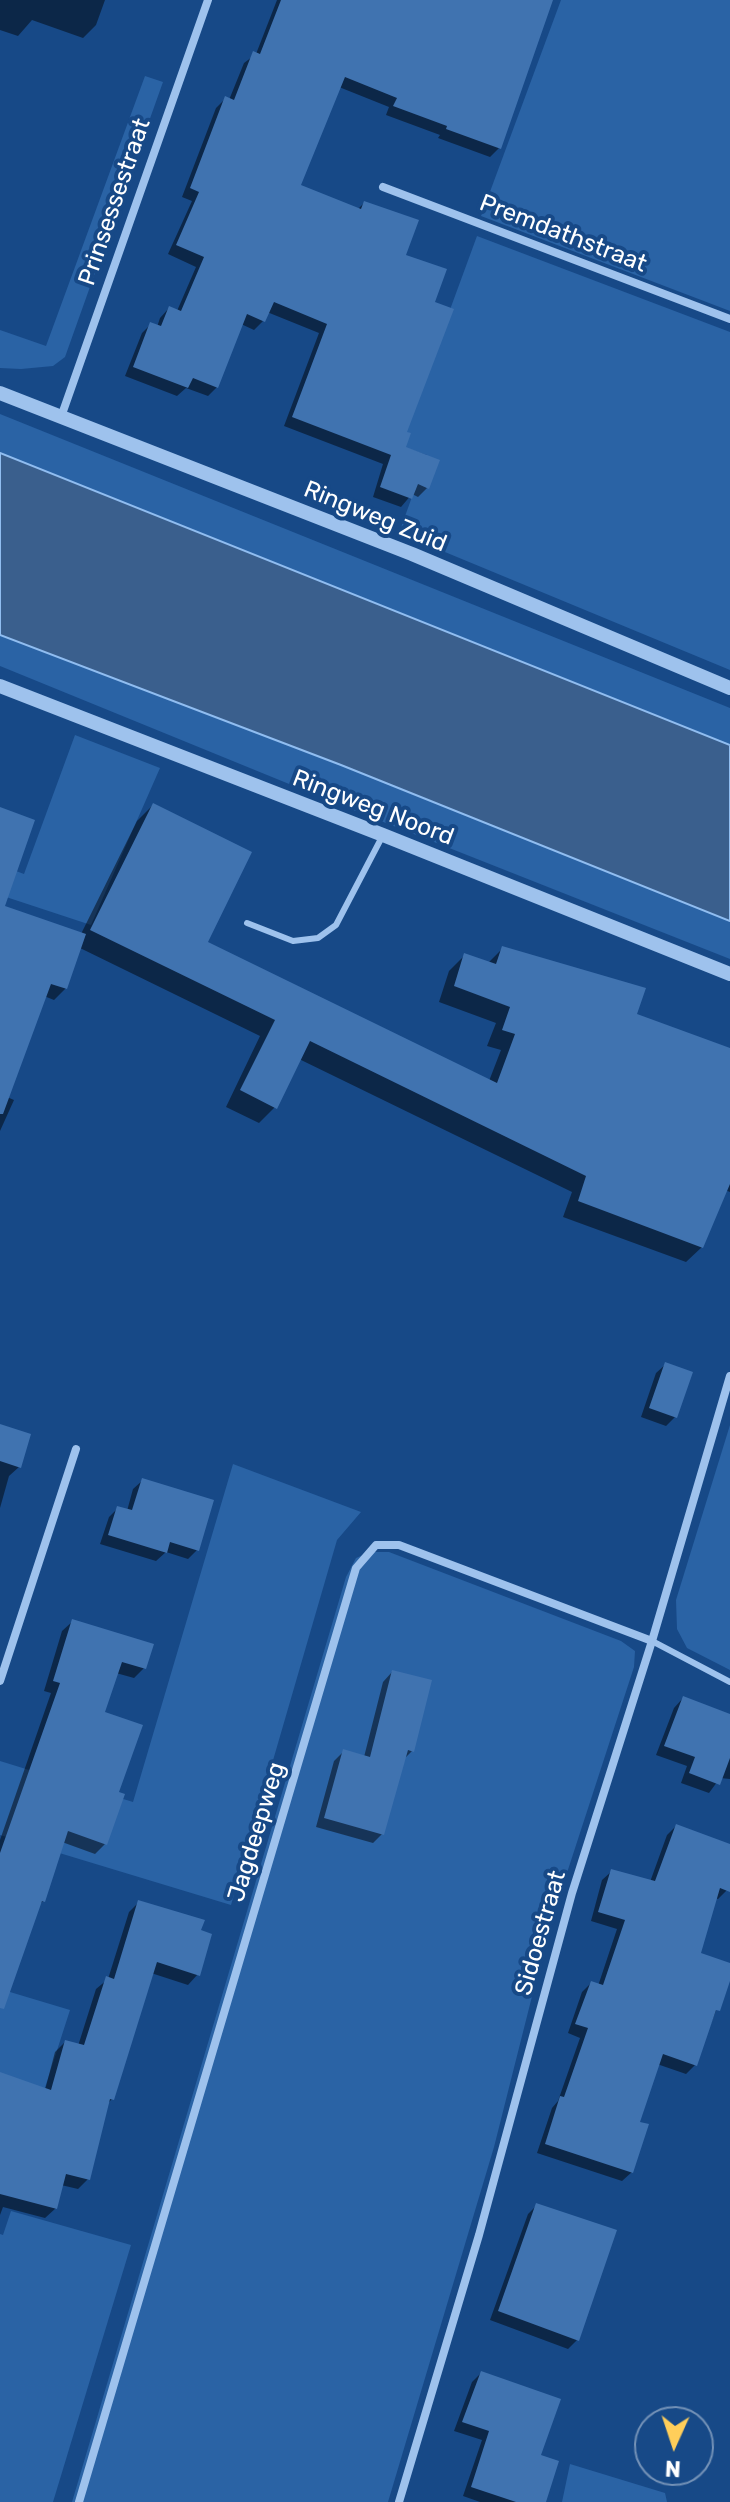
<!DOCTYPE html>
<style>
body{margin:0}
#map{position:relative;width:730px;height:2502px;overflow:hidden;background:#174987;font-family:Rubik,sans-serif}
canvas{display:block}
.north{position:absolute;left:634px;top:2406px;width:80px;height:80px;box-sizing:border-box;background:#174987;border:2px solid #7492b7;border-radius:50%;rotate:183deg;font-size:22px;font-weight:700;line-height:32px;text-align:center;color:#fff}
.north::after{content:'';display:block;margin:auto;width:28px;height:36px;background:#ffce5a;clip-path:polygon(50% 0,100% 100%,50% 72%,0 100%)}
</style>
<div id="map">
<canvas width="730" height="2502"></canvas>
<div class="north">N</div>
</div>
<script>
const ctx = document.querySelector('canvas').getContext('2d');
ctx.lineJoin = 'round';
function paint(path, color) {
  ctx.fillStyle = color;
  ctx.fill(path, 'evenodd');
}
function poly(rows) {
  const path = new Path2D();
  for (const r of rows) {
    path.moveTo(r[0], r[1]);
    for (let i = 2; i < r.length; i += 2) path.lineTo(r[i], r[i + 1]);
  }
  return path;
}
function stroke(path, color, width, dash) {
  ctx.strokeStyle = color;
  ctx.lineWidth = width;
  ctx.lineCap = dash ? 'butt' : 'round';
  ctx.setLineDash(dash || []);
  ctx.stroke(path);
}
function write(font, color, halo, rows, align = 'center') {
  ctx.font = font + ' Rubik,sans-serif';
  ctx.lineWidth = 8;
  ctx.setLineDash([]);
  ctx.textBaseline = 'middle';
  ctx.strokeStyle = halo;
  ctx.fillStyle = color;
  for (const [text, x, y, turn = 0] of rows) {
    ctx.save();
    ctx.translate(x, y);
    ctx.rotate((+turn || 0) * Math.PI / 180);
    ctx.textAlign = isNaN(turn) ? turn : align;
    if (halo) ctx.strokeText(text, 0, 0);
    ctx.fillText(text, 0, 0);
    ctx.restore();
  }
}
paint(poly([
 [561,0,730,0,730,311,481,216],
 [145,76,163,82,65,357,53,366,21,369,0,368,0,330,46,346],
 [477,236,730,332,730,670,399,533,427,455,400,446],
 [0,414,730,708,730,745,0,453],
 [0,635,341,765,730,921,730,959,343,806,0,666],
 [75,735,160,768,91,925,0,895,0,865,24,874],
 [730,1425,730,1670,687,1648,677,1629,676,1600],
 [233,1464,361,1512,337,1540,231,1905,0,1835,0,1761,133,1802],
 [370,1552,389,1552,621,1641,635,1651,634,1667,550,1925,494,2147,388,2502,72,2502,346,1577,356,1558],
 [0,1989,70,2010,22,2159,0,2150],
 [11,2211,131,2245,53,2502,0,2502,0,2234,3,2235],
 [570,2464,665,2493,667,2502,562,2502]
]), '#2a63a5');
const water = poly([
 [0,453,730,745,730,921,341,765,0,635,0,453]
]);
paint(water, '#3a5f8d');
stroke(water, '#90bdf0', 2);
paint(poly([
 [0,0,105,0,96,25,83,38,32,20,18,36,0,30],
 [277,0,551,0,499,148,490,157,438,138,440,135,386,115,389,107,339,87,299,186,357,210,364,203,404,256,432,304,403,448,427,488,418,497,412,494,401,507,373,497,383,464,284,426,319,333,267,312,263,321,254,330,241,324,217,387,208,396,186,388,177,396,125,376,142,333,151,324,157,327,160,318,169,308,177,311,196,267,168,254,192,201,182,197,216,108,225,99,229,100,244,63,256,54],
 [153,805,205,943,489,1081,501,1050,487,1046,496,1023,439,1002,449,971,465,955,488,963,502,949,634,1016,730,1050,730,1192,725,1190,702,1247,686,1262,563,1217,572,1192,299,1059,275,1107,259,1123,226,1107,260,1036,80,948,66,988,54,1000,44,996,7,1097,14,1100,0,1131,0,809,2,907,81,934,137,821],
 [666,1364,675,1417,666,1426,641,1417,656,1373],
 [0,1426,19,1467,9,1476,0,1508],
 [143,1480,197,1550,188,1559,166,1552,156,1561,100,1544,109,1517,118,1508,127,1511,133,1489],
 [73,1621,144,1668,134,1678,116,1673,103,1714,117,1793,105,1844,95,1854,62,1842,43,1901,38,1906,0,1986,0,1840,51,1693,44,1691,62,1631],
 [392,1672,413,1750,403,1760,382,1834,373,1843,316,1827,334,1761,343,1752,364,1757,383,1682],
 [683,1698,730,1716,730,1779,720,1778,709,1793,681,1783,687,1766,656,1755,674,1708],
 [676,1826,730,1846,730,1883,727,1890,718,1899,715,1898,699,1954,730,1965,730,1974,695,2065,686,2074,657,2064,638,2123,632,2172,622,2181,537,2153,552,2108,558,2101,580,2038,568,2033,582,1992,591,1983,598,1986,617,1929,591,1921,602,1880,612,1871,650,1882,667,1835],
 [139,1902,199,1932,198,1974,188,1985,151,1973,112,2099,107,2104,88,2179,78,2189,61,2185,56,2208,45,2218,3,2207,0,2215,0,2074,45,2090,55,2052,65,2042,78,2046,96,1989,108,1979,129,1912],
 [537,2205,577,2340,568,2349,490,2320,528,2214],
 [481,2373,538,2456,544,2502,480,2502,463,2496,482,2440,454,2431,472,2382]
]), '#0007');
paint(poly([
 [281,0,553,0,501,149,446,129,447,126,393,106,397,98,345,77,301,185,361,209,364,201,419,220,406,255,447,269,435,302,454,309,407,432,411,433,406,447,440,460,429,489,418,484,412,499,380,487,391,455,292,417,327,324,274,302,265,322,247,314,218,388,193,378,188,388,133,367,150,322,161,326,169,306,181,311,204,257,176,245,199,192,190,188,225,96,234,100,253,51,260,54],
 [153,803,252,852,208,942,497,1083,515,1034,502,1030,510,1007,454,986,464,953,496,964,502,946,646,988,637,1014,730,1048,730,1184,703,1248,578,1201,586,1176,310,1041,277,1109,240,1090,275,1020,90,930],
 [0,807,35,820,5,906,86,934,67,989,51,984,3,1114,0,1114],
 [665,1362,693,1372,677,1418,649,1408],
 [0,1424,31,1434,21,1468,0,1461],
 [142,1478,214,1500,199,1551,170,1542,167,1553,108,1535,117,1506,132,1510],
 [72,1619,154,1644,146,1669,122,1662,105,1712,143,1725,119,1792,125,1794,107,1845,68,1831,45,1902,42,1901,4,2009,0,2008,0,1853,60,1683,53,1681],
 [392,1670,432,1680,414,1752,408,1750,384,1835,324,1818,343,1749,370,1757],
 [683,1696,730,1714,730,1758,720,1785,689,1773,695,1757,664,1746],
 [676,1824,730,1844,730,1892,720,1888,701,1953,730,1963,730,1981,720,2011,716,2010,697,2066,663,2054,640,2122,649,2124,633,2173,545,2144,560,2096,564,2097,588,2028,575,2024,591,1981,603,1985,625,1920,598,1912,611,1869,655,1881],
 [138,1900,205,1920,201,1930,212,1934,200,1976,157,1962,114,2100,110,2099,90,2180,66,2174,57,2209,0,2194,0,2072,51,2090,65,2040,84,2045,106,1976,114,1979],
 [536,2203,617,2230,579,2341,498,2311],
 [481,2371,561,2399,541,2455,559,2461,546,2502,516,2502,471,2487,489,2431,462,2422]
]), '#4073b0');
stroke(poly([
 [247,923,293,941,318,938,336,925,383,835],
 [652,1641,730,1682]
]), '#9ec2ed', 6);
stroke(poly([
 [383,187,730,319],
 [61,417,208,0],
 [0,1681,76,1449],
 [79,2502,356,1568,376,1545,399,1545,652,1641],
 [399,2502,479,2235,572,1893,652,1641,730,1376]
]), '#9ec2ed', 8);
stroke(poly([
 [0,393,412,554,730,688],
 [0,686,383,835,730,974]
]), '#9ec2ed', 14);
write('24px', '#fff', '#174987', [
 ["Prinsessestraat",115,202,-71],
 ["Premdathstraat",563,234,21],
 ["Ringweg Zuid",375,517,22],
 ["Ringweg Noord",373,808,21],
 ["Jagdeepweg",257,1832,-73],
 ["Sidoestraat",541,1933,-74]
]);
</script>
